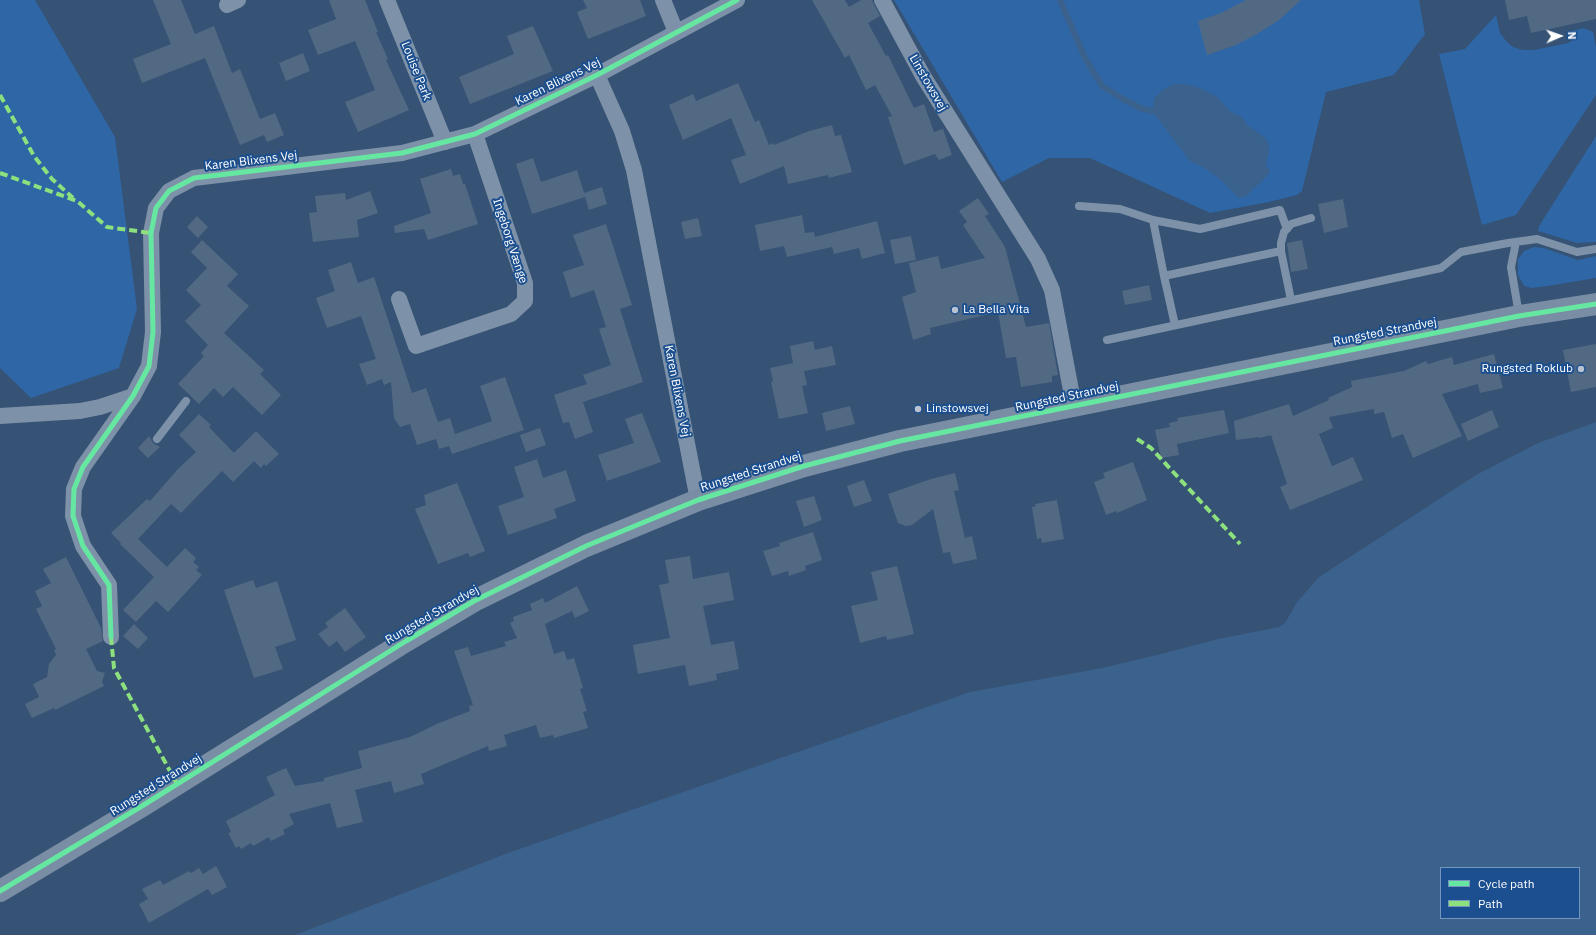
<!DOCTYPE html>
<meta charset="utf-8">
<style>
body{margin:0}
#map{position:relative;width:1596px;height:935px;overflow:hidden;background:#365274;font-family:"IBM Plex Sans",sans-serif}
canvas{display:block}
.legend{position:absolute;left:1440px;top:867px;width:140px;height:52px;box-sizing:border-box;background:#1b4f8f;border:1px solid #7695bc;margin:0;padding:5px 7px;list-style:none;font-size:12px;color:#fff}
.legend li{display:flex;align-items:center;gap:8px;height:20px}
.legend b{width:20px;border:1px solid #7695bc}
.north{position:absolute;left:1540px;top:16px;width:40px;height:40px;-webkit-text-stroke:3px #1b4f8f;paint-order:stroke;rotate:88deg;font-size:11px;font-weight:700;line-height:16px;text-align:center;color:#fff}
.north::after{content:'';display:block;margin:auto;width:14px;height:18px;background:#fff;clip-path:polygon(50% 0,100% 100%,50% 72%,0 100%)}
</style>
<div id="map">
<canvas width="1596" height="935"></canvas>
<ul class="legend">
<li><b style="height:5px;background:#66e7a1"></b>Cycle path</li>
<li><b style="height:5px;background:#8de07e"></b>Path</li>
</ul>
<div class="north">N</div>
</div>
<script>
const ctx = document.querySelector('canvas').getContext('2d');
ctx.lineJoin = 'round';
function paint(path, color) {
  ctx.fillStyle = color;
  ctx.fill(path, 'evenodd');
}
function poly(rows) {
  const path = new Path2D();
  for (const r of rows) {
    path.moveTo(r[0], r[1]);
    for (let i = 2; i < r.length; i += 2) path.lineTo(r[i], r[i + 1]);
  }
  return path;
}
function stroke(path, color, width, dash) {
  ctx.strokeStyle = color;
  ctx.lineWidth = width;
  ctx.lineCap = dash ? 'butt' : 'round';
  ctx.setLineDash(dash || []);
  ctx.stroke(path);
}
function write(font, color, halo, rows, align = 'center') {
  ctx.font = font + ' "IBM Plex Sans",sans-serif';
  ctx.lineWidth = 4;
  ctx.setLineDash([]);
  ctx.textBaseline = 'middle';
  ctx.strokeStyle = halo;
  ctx.fillStyle = color;
  for (const [text, x, y, turn = 0] of rows) {
    ctx.save();
    ctx.translate(x, y);
    ctx.rotate((+turn || 0) * Math.PI / 180);
    ctx.textAlign = isNaN(turn) ? turn : align;
    if (halo) ctx.strokeText(text, 0, 0);
    ctx.fillText(text, 0, 0);
    ctx.restore();
  }
}
paint(poly([
 [0,0,35,0,115,137,137,309,119,368,31,398,0,368],
 [894,0,1419,0,1425,34,1394,75,1326,92,1302,191,1297,195,1269,202,1210,213,1090,158,1049,158,1002,182],
 [1496,15,1500,33,1507,42,1513,47,1523,50,1534,50,1568,43,1573,40,1572,31,1583,28,1593,32,1596,47,1596,95,1516,215,1482,225,1439,54,1465,49],
 [1596,136,1596,242,1577,243,1538,231,1539,226],
 [1534,247,1544,248,1578,260,1596,256,1596,278,1548,286,1532,288,1524,286,1518,275,1518,259,1524,251]
]), '#2f66a5');
paint(poly([
 [1174,84,1183,84,1198,87,1217,97,1231,112,1242,117,1247,125,1265,138,1268,143,1269,151,1266,165,1270,171,1267,176,1246,196,1239,198,1221,180,1203,167,1190,161,1152,111,1155,97,1164,89],
 [1596,422,1596,935,295,935,508,853,970,692,1102,668,1165,653,1218,639,1279,627,1285,623,1297,602,1319,577,1476,475,1538,443],
 [1441,868,1579,868,1579,918,1441,918]
]), '#3b618d');
stroke(poly([
 [1060,0,1085,58,1102,86,1123,99,1140,108,1152,111]
]), '#3b618d', 6);
paint(poly([
 [153,0,181,0,195,34,214,26,232,73,240,69,260,119,275,113,284,135,267,142,264,135,240,145,205,58,142,83,133,59,171,44],
 [329,0,365,0,378,32,376,32,388,59,386,60,409,110,358,132,345,102,375,90,355,41,318,55,308,30,336,19],
 [583,0,640,0,646,16,588,39,577,12,587,8],
 [812,0,845,0,849,7,861,0,872,0,880,16,868,23,886,56,888,55,914,108,924,104,934,132,943,129,952,155,939,160,935,154,904,165,888,117,892,116,875,85,866,90,849,55,845,58],
 [1246,0,1301,0,1279,20,1257,34,1236,45,1207,55,1198,21,1221,13],
 [1505,0,1596,0,1596,19,1531,33,1527,16,1509,20],
 [533,26,553,71,470,104,459,77,514,54,507,36],
 [303,53,310,71,286,81,279,63],
 [738,83,755,122,759,120,769,145,773,143,774,145,809,131,832,125,835,136,841,135,852,172,829,178,828,175,788,184,784,166,740,184,731,160,746,155,731,118,683,140,669,105,693,94,696,101],
 [533,158,541,182,577,170,584,193,602,187,607,204,589,210,585,197,532,214,516,164],
 [451,169,453,176,460,174,463,184,465,184,478,224,428,240,424,229,395,233,394,226,431,213,420,179],
 [370,191,378,213,357,220,359,237,313,242,309,213,317,212,315,196,345,193,346,200],
 [978,198,989,214,985,216,1005,247,1026,327,1049,323,1058,375,1052,376,1052,382,1021,387,1016,357,1006,358,998,312,930,328,931,334,913,340,902,297,916,292,909,263,938,256,941,269,985,258,963,225,967,222,959,211],
 [1343,199,1348,227,1324,233,1318,204],
 [802,215,805,233,814,232,815,237,877,221,885,253,862,259,859,248,834,254,832,247,787,257,784,246,760,251,755,225],
 [197,216,208,227,198,238,187,227],
 [698,218,702,236,685,239,681,222],
 [606,224,632,305,620,309,643,382,583,402,593,432,575,439,569,422,563,423,554,395,587,384,583,375,611,365,599,329,606,327,594,290,571,298,563,272,584,265,573,235],
 [911,236,916,260,895,264,890,240],
 [202,240,238,274,227,286,249,306,224,333,264,370,260,374,281,395,262,415,233,387,223,397,214,388,199,404,178,384,204,356,201,353,208,345,185,321,201,305,186,290,207,268,191,252],
 [1302,240,1308,269,1291,272,1287,243],
 [351,262,358,283,374,277,412,393,426,388,438,422,450,418,455,434,492,421,480,386,505,377,524,430,452,454,449,446,439,449,436,439,417,445,410,424,400,427,394,418,391,382,384,385,382,379,367,385,359,364,376,359,361,316,327,328,316,298,335,291,328,270],
 [1149,285,1152,300,1125,305,1122,291],
 [813,341,815,350,832,346,836,365,804,371,807,385,802,386,808,413,779,419,771,382,773,381,770,368,793,363,790,346],
 [1596,344,1596,387,1571,392,1563,350],
 [1494,354,1503,388,1480,393,1478,384,1442,394,1462,436,1413,458,1403,434,1392,438,1384,412,1374,414,1374,409,1329,417,1333,428,1319,434,1332,466,1353,457,1363,480,1290,510,1280,487,1287,484,1271,435,1259,438,1259,437,1236,440,1234,421,1289,404,1293,416,1329,400,1328,398,1352,387,1351,381,1404,371,1426,361,1428,364,1452,357,1454,365],
 [850,406,855,424,826,431,822,413],
 [1224,410,1229,433,1177,444,1179,455,1161,458,1155,430,1170,427,1169,423,1178,421,1177,418],
 [1492,410,1499,427,1468,441,1461,424],
 [642,413,661,462,607,481,598,455,634,443,625,419],
 [199,414,211,425,209,427,234,453,256,431,279,454,266,466,264,464,261,468,254,461,233,482,222,471,181,513,171,504,138,539,167,567,185,548,196,558,193,562,199,567,196,570,202,575,168,612,156,601,136,622,123,610,154,577,120,544,121,543,111,533,147,499,150,501,178,469,196,452,179,435],
 [540,428,546,445,526,452,520,435],
 [149,436,153,443,160,447,148,458,138,448],
 [537,459,543,478,566,470,576,501,554,509,557,518,508,535,498,506,524,497,514,467],
 [1133,462,1147,500,1117,513,1116,511,1106,515,1094,482,1105,478,1103,473],
 [955,473,959,490,954,491,965,538,972,536,977,559,953,564,950,552,943,553,933,509,912,525,906,526,898,523,888,494,931,479],
 [864,480,872,501,854,507,847,486],
 [457,483,485,551,470,557,468,553,438,564,415,509,426,505,424,495],
 [814,496,822,520,804,527,796,501],
 [1057,500,1064,539,1042,543,1041,538,1037,539,1032,507,1036,506,1035,504],
 [813,532,822,560,805,566,806,570,789,576,788,571,772,576,763,551,780,546,779,543],
 [690,556,693,579,729,572,734,600,703,606,711,645,734,641,739,669,716,674,717,680,689,686,685,665,638,674,633,645,670,638,659,585,669,583,665,560],
 [66,557,101,628,103,641,86,649,97,671,105,673,102,682,104,686,55,710,54,708,32,718,25,704,39,697,33,684,47,677,49,664,56,655,54,650,56,649,36,609,42,606,35,591,51,583,43,569],
 [897,566,914,634,887,640,886,636,860,643,851,606,878,600,871,572],
 [253,580,256,588,277,581,296,640,275,647,283,669,254,678,224,590],
 [577,586,589,611,575,618,572,611,545,624,554,654,564,651,567,660,574,658,583,688,580,689,587,711,583,712,588,728,554,738,553,735,540,738,536,725,504,735,507,746,489,751,488,746,421,774,424,784,394,793,391,781,355,790,363,822,337,828,330,803,289,814,294,824,283,830,285,834,271,841,269,837,253,846,251,843,241,849,239,846,236,848,228,833,231,832,226,821,275,795,266,777,286,768,295,786,324,781,324,778,362,768,358,751,410,737,439,723,470,711,469,706,473,705,454,651,468,647,471,656,506,646,504,642,517,638,510,623,514,621,513,617,532,610,530,604,543,598,545,603],
 [345,608,366,637,345,652,337,641,329,647,318,634,328,627,325,623],
 [134,624,148,638,138,649,123,636],
 [216,866,227,887,212,895,208,889,149,923,139,904,148,899,142,889,160,880,163,885,189,871,191,873,199,868,203,874]
]), '#526984');
stroke(poly([
 [1079,206,1120,209,1153,220,1164,276],
 [1153,220,1200,229,1280,210,1287,229],
 [1516,242,1511,267,1519,315],
 [1281,251,1281,243,1284,232,1291,224,1311,218],
 [1175,325,1164,276,1281,251,1291,300],
 [1107,340,1441,268,1461,252,1508,243,1537,239,1577,252,1596,249],
 [157,439,186,401]
]), '#7d92a8', 8);
stroke(poly([
 [387,0,445,142],
 [663,0,676,32],
 [882,0,923,76,1038,259,1052,290,1074,406],
 [227,5,238,0],
 [597,75,622,131,634,170,698,500],
 [399,299,416,346,511,314,525,301,525,283,475,134],
 [0,416,80,411,100,407,133,396],
 [111,637,109,585,83,546,73,516,74,489,83,467,133,396,149,366,153,332,151,233,156,208,169,191,194,178,402,153,475,134,597,75,737,0]
]), '#7d92a8', 16);
stroke(poly([
 [0,891,142,806,406,641,474,601,586,546,698,500,804,466,900,441,1519,316,1596,304]
]), '#798da4', 22);
stroke(poly([
 [0,95,34,156,52,179,73,198],
 [0,173,77,201,107,227,151,233],
 [1137,439,1151,448,1240,544],
 [111,637,114,668,177,784]
]), '#8de07e', 4, [8, 4]);
stroke(poly([
 [111,637,109,585,83,546,73,516,74,489,83,467,133,396,149,366,153,332,151,233,156,208,169,191,194,178,402,153,475,134,597,75,737,0],
 [0,891,142,806,406,641,474,601,586,546,698,500,804,466,900,441,1519,316,1596,304]
]), '#66e7a1', 5);
for (const [x, y, r, color] of [
 [955,310,4,"#b9c2ce"],
 [1581,369,4,"#b9c2ce"],
 [918,409,4,"#b9c2ce"]
]) {
  const dot = new Path2D();
  dot.arc(x, y, r, 0, 2 * Math.PI);
  ctx.fillStyle = color;
  ctx.fill(dot);
  stroke(dot, '#1b4f8f', 1.5);
}
write('12px', '#fff', '#1b4f8f', [
 ["Louise Park",416,71,68],
 ["Karen Blixens Vej",558,82,-26],
 ["Linstowsvej",928,83,60],
 ["Karen Blixens Vej",251,161,-7],
 ["Ingeborg Vænge",510,241,72],
 ["Rungsted Strandvej",1385,332,-11],
 ["Karen Blixens Vej",677,391,79],
 ["Rungsted Strandvej",1067,397,-12],
 ["Rungsted Strandvej",751,472,-18],
 ["Rungsted Strandvej",432,615,-30],
 ["Rungsted Strandvej",156,785,-32]
]);
write('12px', '#fff', '#1b4f8f', [
 ["La Bella Vita",963,310],
 ["Rungsted Roklub",1573,369,"right"],
 ["Linstowsvej",926,409]
], 'left');
</script>
